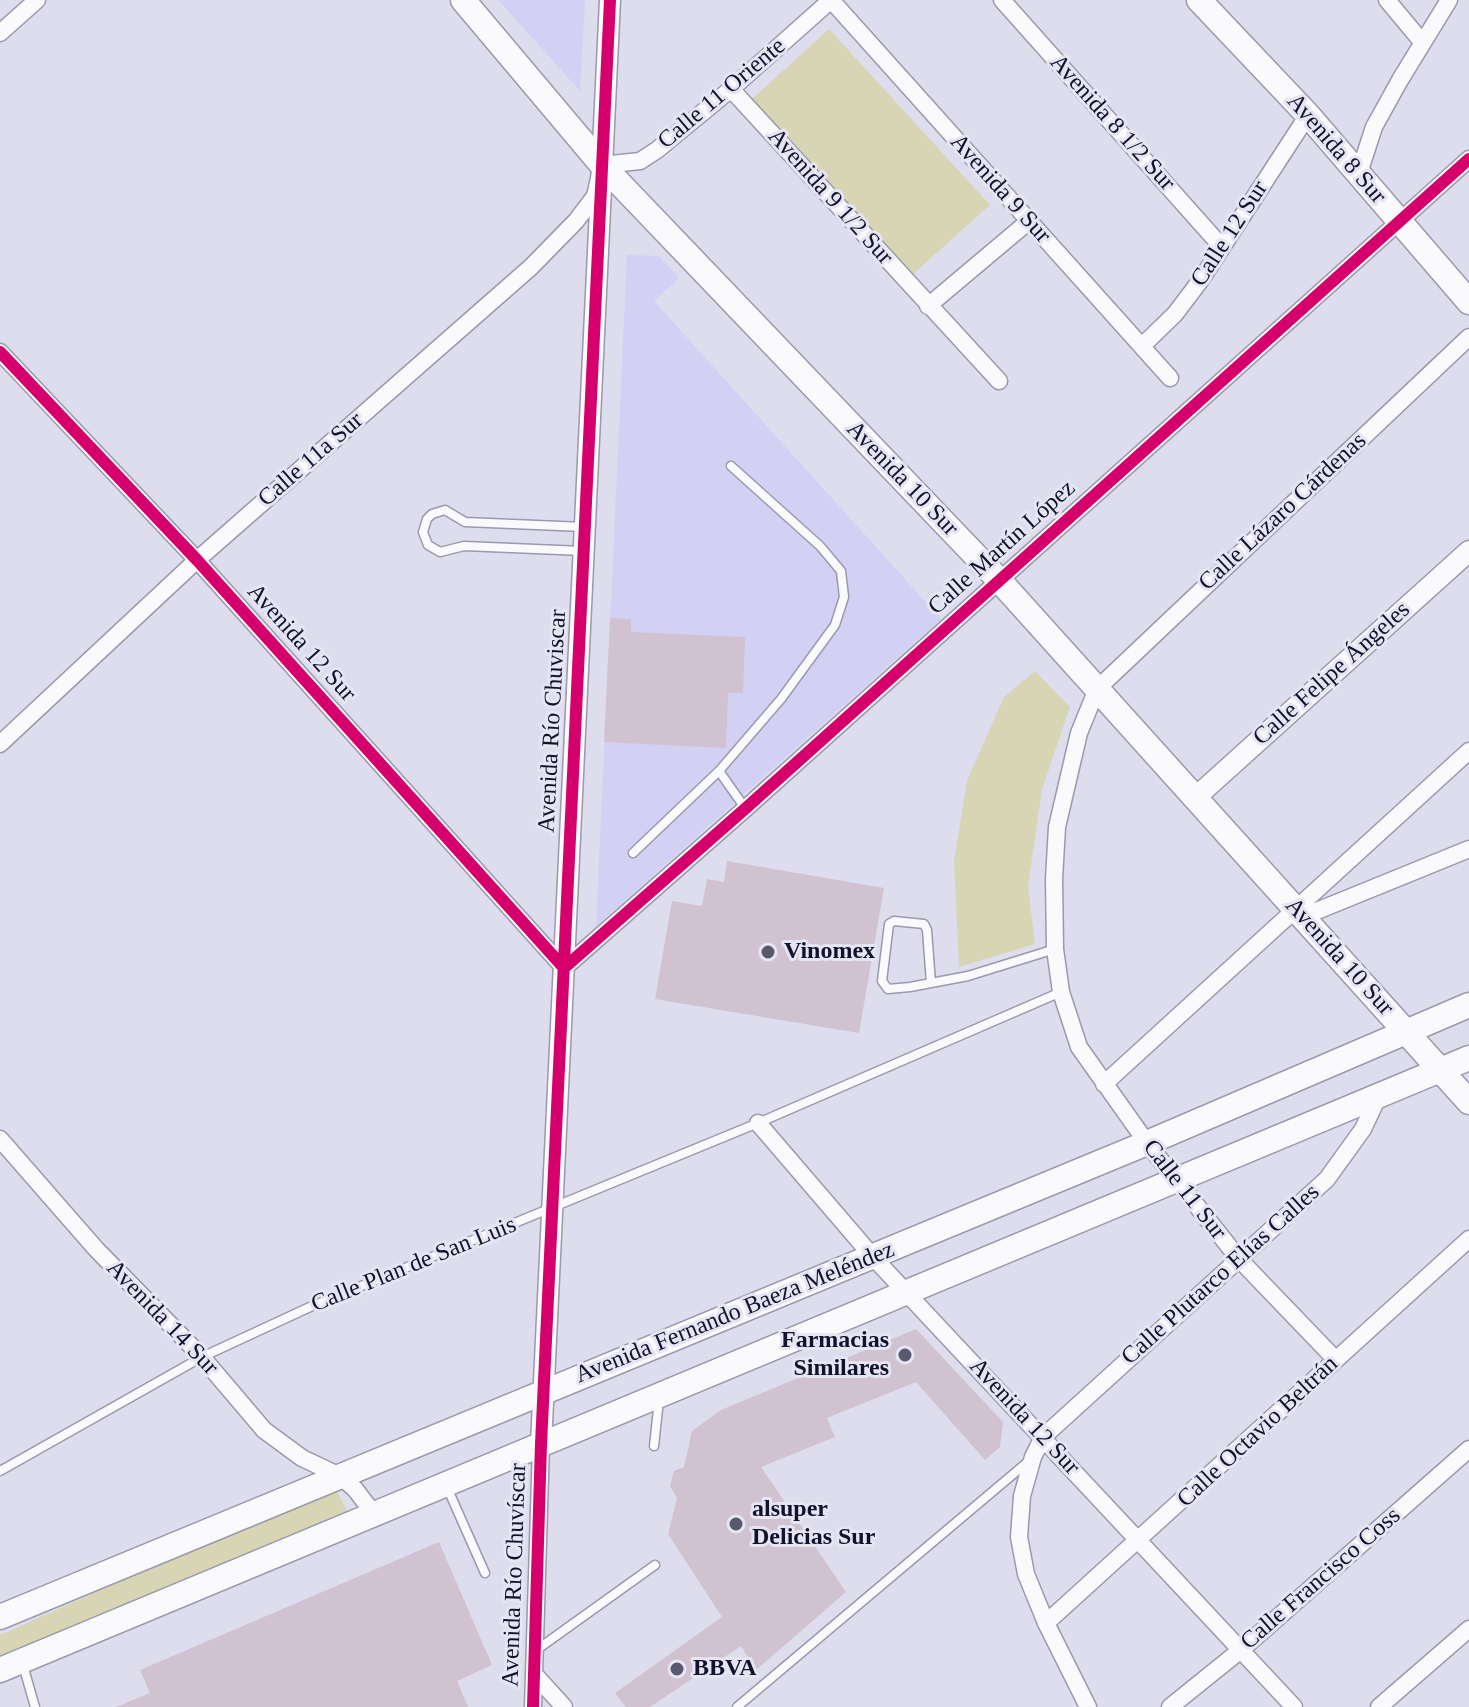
<!DOCTYPE html>
<meta charset="utf-8">
<style>
body{margin:0}
canvas{display:block;background:#dddded}
</style>
<canvas width="1469" height="1707"></canvas>
<script>
const ctx = document.querySelector('canvas').getContext('2d');
ctx.lineJoin = 'round';
function paint(path, color) {
  ctx.fillStyle = color;
  ctx.fill(path, 'evenodd');
}
function poly(rows) {
  const path = new Path2D();
  for (const r of rows) {
    path.moveTo(r[0], r[1]);
    for (let i = 2; i < r.length; i += 2) path.lineTo(r[i], r[i + 1]);
  }
  return path;
}
function stroke(path, color, width, dash) {
  ctx.strokeStyle = color;
  ctx.lineWidth = width;
  ctx.lineCap = dash ? 'butt' : 'round';
  ctx.setLineDash(dash || []);
  ctx.stroke(path);
}
function write(font, color, halo, rows, align = 'center') {
  ctx.font = font + ' "Times New Roman",serif';
  ctx.lineWidth = 6;
  ctx.setLineDash([]);
  ctx.textBaseline = 'middle';
  ctx.strokeStyle = halo;
  ctx.fillStyle = color;
  for (const [text, x, y, turn = 0] of rows) {
    ctx.save();
    ctx.translate(x, y);
    ctx.rotate((+turn || 0) * Math.PI / 180);
    ctx.textAlign = isNaN(turn) ? turn : align;
    if (halo) ctx.strokeText(text, 0, 0);
    ctx.fillText(text, 0, 0);
    ctx.restore();
  }
}
paint(poly([
 [498,0,585,0,580,91],
 [627,255,659,256,679,278,654,301,941,619,596,926]
]), '#d2d1f4');
paint(poly([
 [829,29,990,205,913,274,752,99],
 [1035,671,1070,707,1042,789,1028,886,1035,944,959,967,954,861,967,781,1004,697],
 [334,1486,347,1511,0,1658,0,1635]
]), '#d7d5b4');
paint(poly([
 [610,618,631,619,631,632,745,637,743,693,728,693,726,748,604,742],
 [727,861,884,888,859,1033,655,999,672,901,702,906,707,879,724,882],
 [916,1329,1003,1422,1000,1447,985,1460,916,1382,827,1418,835,1437,761,1467,846,1592,756,1670,741,1646,650,1707,626,1707,615,1693,722,1617,668,1534,677,1498,670,1486,674,1471,684,1467,692,1431,721,1410],
 [439,1542,492,1665,457,1681,468,1707,116,1707,150,1693,140,1670]
]), '#d0c2d0');
const service = poly([
 [583,551,464,546,440,552,428,545,423,532,427,519,432,514,445,510,465,522,584,527],
 [719,771,781,699,835,625,844,597,841,571,820,546,731,466],
 [633,853,719,771,745,808],
 [931,983,927,930,924,924,894,921,889,924,882,981,888,989,910,987,968,976,1055,949],
 [654,1446,659,1400],
 [0,1471,202,1357,310,1307,758,1123,1061,992],
 [446,1485,485,1573],
 [535,1651,655,1565],
 [23,1665,35,1707],
 [737,1707,1030,1460]
]);
const minor = poly([
 [831,0,1170,378],
 [1002,0,1221,246],
 [1387,0,1422,42],
 [0,33,37,0],
 [731,89,999,381],
 [1358,176,1374,127,1400,80,1449,0],
 [928,306,1029,221],
 [1142,346,1175,314,1200,281,1308,115],
 [0,352,197,560,564,968,746,808,1469,159],
 [0,744,197,560,531,267,576,221,595,196,602,165,640,161,657,150,731,89,831,0],
 [1302,917,1469,849],
 [1104,1084,1469,751],
 [758,1123,873,1257,1294,1707],
 [0,1139,96,1249,202,1357,264,1430,302,1458,340,1476,355,1489,374,1514],
 [1336,1360,1239,1259,1147,1143,1079,1047,1061,992,1055,949,1054,879,1057,827,1079,733,1097,689,1469,337],
 [1046,1623,1469,1239],
 [534,1674,564,1707],
 [533,1707,541,1444],
 [1088,1707,1046,1623,1026,1574,1019,1537,1022,1496,1033,1457,1043,1437,1327,1179,1363,1129,1379,1095],
 [1170,1707,1242,1649,1469,1449],
 [1379,1707,1469,1629]
]);
const tertiary = poly([
 [1195,798,1469,551],
 [541,1444,610,0]
]);
const secondary = poly([
 [463,0,602,165,999,580,1469,1102],
 [1199,0,1308,115,1469,302],
 [0,1617,1147,1143,1469,1005],
 [0,1670,1469,1058]
]);
stroke(service, '#9a99ad', 11);
stroke(minor, '#9a99ad', 19);
stroke(tertiary, '#9a99ad', 23);
stroke(secondary, '#9a99ad', 27);
stroke(service, '#fafafc', 8);
stroke(minor, '#fafafc', 16);
stroke(tertiary, '#fafafc', 20);
stroke(secondary, '#fafafc', 24);
stroke(poly([
 [0,352,197,560,564,968,746,808,1469,159],
 [533,1707,541,1444,610,0]
]), '#d6006c', 12);
for (const [x, y, r, color] of [
 [768,952,8,"#5a586f"],
 [905,1355,8,"#5a586f"],
 [736,1524,8,"#5a586f"],
 [677,1669,8,"#5a586f"]
]) {
  const dot = new Path2D();
  dot.arc(x, y, r, 0, 2 * Math.PI);
  ctx.fillStyle = color;
  ctx.fill(dot);
  stroke(dot, '#e5e5f4', 3);
}
write('24px', '#13112b', '#e5e5f4', [
 ["Calle 11 Oriente",722,94,-40],
 ["Avenida 8 1/2 Sur",1112,123,48],
 ["Avenida 8 Sur",1336,149,49],
 ["Avenida 9 Sur",1000,189,48],
 ["Avenida 9 1/2 Sur",830,197,48],
 ["Calle 12 Sur",1230,234,-57],
 ["Calle 11a Sur",311,460,-41],
 ["Avenida 10 Sur",902,479,46],
 ["Calle Lázaro Cárdenas",1283,512,-43],
 ["Calle Martín López",1002,548,-42],
 ["Avenida 12 Sur",301,643,48],
 ["Calle Felipe Ángeles",1332,674,-42],
 ["Avenida Río Chuviscar",553,721,-87],
 ["Avenida 10 Sur",1339,957,48],
 ["Calle 11 Sur",1184,1190,52],
 ["Calle Plan de San Luis",414,1265,-22],
 ["Calle Plutarco Elías Calles",1221,1275,-42],
 ["Avenida Fernando Baeza Meléndez",735,1313,-22],
 ["Avenida 14 Sur",162,1318,46],
 ["Avenida 12 Sur",1024,1417,47],
 ["Calle Octavio Beltrán",1258,1432,-43],
 ["Avenida Río Chuvíscar",515,1575,-88],
 ["Calle Francisco Coss",1321,1579,-41]
]);
write('bold 24px', '#13112b', '#e5e5f4', [
 ["Vinomex",784,952],
 ["Farmacias",889,1341,"right"],
 ["Similares",889,1369,"right"],
 ["alsuper",752,1510],
 ["Delicias Sur",752,1538],
 ["BBVA",693,1669]
], 'left');
</script>
